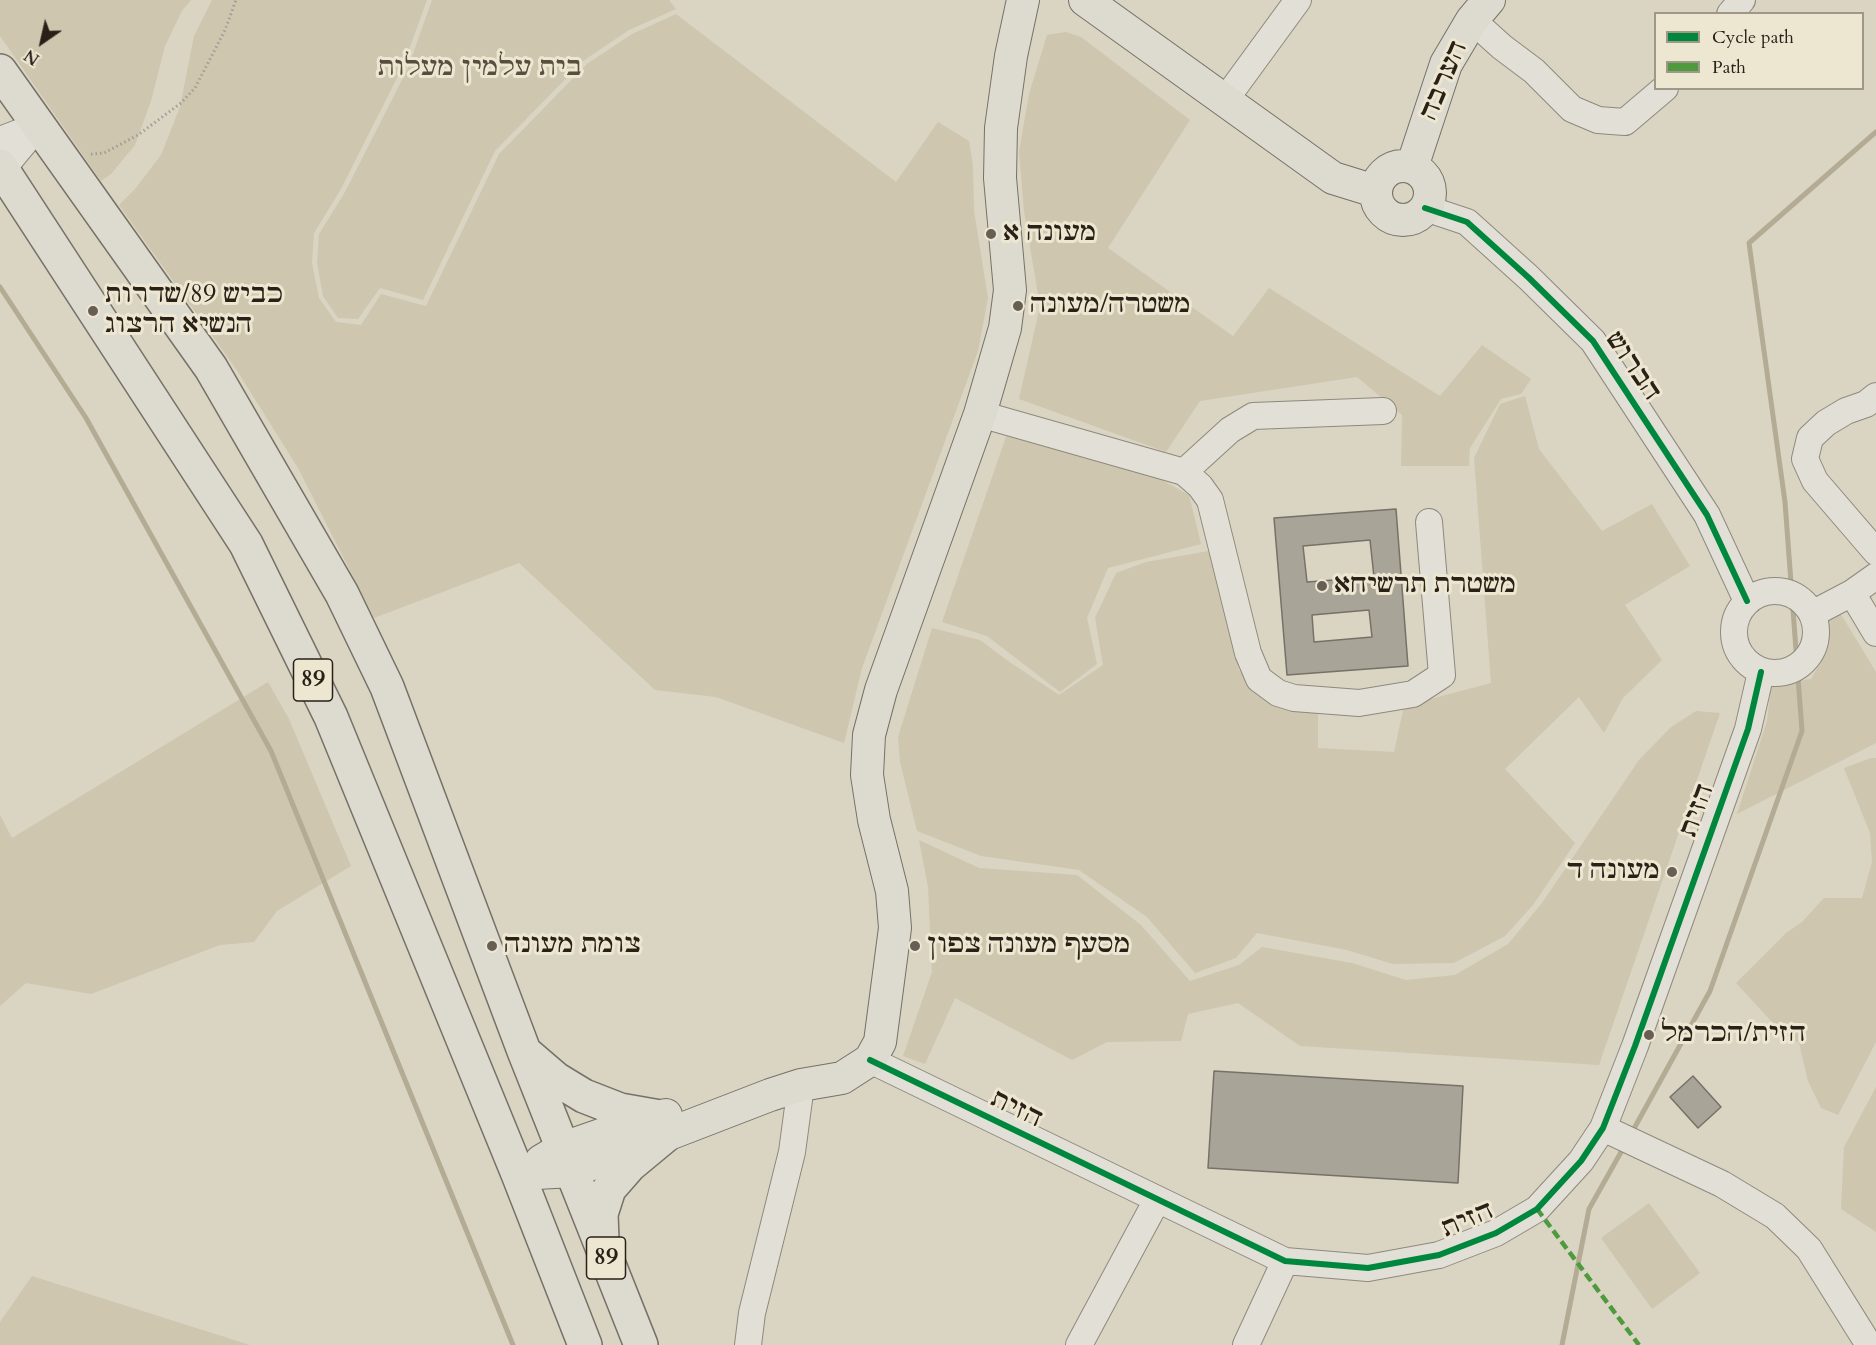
<!DOCTYPE html>
<meta charset="utf-8">
<style>
body{margin:0}
#map{position:relative;width:1876px;height:1345px;overflow:hidden;background:#dad4c2;font-family:Cardo,serif}
canvas{display:block}
.legend{position:absolute;left:1654px;top:12px;width:210px;height:78px;box-sizing:border-box;background:#ede6d1;border:2px solid #9f9787;margin:0;padding:8px 10px;list-style:none;font-size:18px;color:#292017}
.legend li{display:flex;align-items:center;gap:12px;height:30px}
.legend b{width:30px;border:2px solid #9f9787}
.north{position:absolute;left:12px;top:12px;width:60px;height:60px;-webkit-text-stroke:4px #ede6d1;paint-order:stroke;rotate:214deg;font-size:16px;font-weight:700;line-height:24px;text-align:center;color:#292017}
.north::after{content:'';display:block;margin:auto;width:21px;height:27px;background:#292017;clip-path:polygon(50% 0,100% 100%,50% 72%,0 100%)}
</style>
<div id="map">
<canvas width="1876" height="1345"></canvas>
<ul class="legend">
<li><b style="height:8px;background:#00873e"></b>Cycle path</li>
<li><b style="height:8px;background:#4f9a3d"></b>Path</li>
</ul>
<div class="north">N</div>
</div>
<script>
const ctx = document.querySelector('canvas').getContext('2d');
ctx.lineJoin = 'round';
function paint(path, color) {
  ctx.fillStyle = color;
  ctx.fill(path, 'evenodd');
}
function poly(rows) {
  const path = new Path2D();
  for (const r of rows) {
    if (r.length === 3) {
      path.moveTo(r[0] + r[2], r[1]);
      path.arc(r[0], r[1], r[2], 0, 2 * Math.PI);
      continue;
    }
    path.moveTo(r[0], r[1]);
    for (let i = 2; i < r.length; i += 2) path.lineTo(r[i], r[i + 1]);
  }
  return path;
}
function stroke(path, color, width, dash) {
  ctx.strokeStyle = color;
  ctx.lineWidth = width;
  ctx.lineCap = dash ? 'butt' : 'round';
  ctx.setLineDash(dash || []);
  ctx.stroke(path);
}
function write(font, color, halo, rows, align = 'center') {
  ctx.font = font + ' Cardo,"Frank Ruhl Libre",serif';
  ctx.lineWidth = 6;
  ctx.setLineDash([]);
  ctx.textBaseline = 'middle';
  ctx.strokeStyle = halo;
  ctx.fillStyle = color;
  for (const [text, x, y, turn = 0] of rows) {
    ctx.save();
    ctx.translate(x, y);
    ctx.rotate((+turn || 0) * Math.PI / 180);
    ctx.textAlign = isNaN(turn) ? turn : align;
    if (halo) ctx.strokeText(text, 0, 0);
    ctx.fillText(text, 0, 0);
    ctx.restore();
  }
}
paint(poly([
 [0,0,191,0,182,11,165,46,151,101,135,145,111,174,101,181,0,36],
 [212,0,427,0,403,66,341,189,314,233,312,263,319,298,336,322,361,325,381,294,426,306,499,154,587,64,632,34,676,14,896,182,938,122,969,141,973,165,974,211,988,298,978,351,862,668,844,743,716,697,655,690,519,563,374,618,298,468,236,369,119,205,135,189,161,155,180,107,194,36],
 [432,0,669,0,676,9,629,30,583,61,495,151,423,300,380,288,358,319,338,318,323,296,317,263,319,234,345,192,408,68],
 [1066,32,1081,37,1190,120,1108,248,1233,336,1269,288,1440,396,1482,345,1531,379,1521,394,1501,399,1470,448,1469,466,1401,466,1402,415,1357,377,1200,401,1166,452,1019,399,1040,306,1024,211,1019,152,1029,94,1047,35],
 [1525,396,1539,449,1602,531,1652,504,1690,566,1625,605,1662,660,1623,698,1604,733,1579,697,1505,769,1575,843,1533,905,1505,936,1454,963,1393,964,1347,950,1257,933,1236,958,1195,973,1147,917,1079,870,981,856,917,831,900,762,898,737,932,628,980,640,1008,661,1059,695,1103,665,1095,618,1116,573,1146,562,1209,551,1239,670,1258,691,1318,713,1318,748,1394,752,1404,706,1491,683,1474,458,1500,404],
 [1008,431,1151,474,1189,495,1201,544,1108,568,1087,618,1097,664,1060,692,987,636,942,622],
 [1839,611,1876,672,1876,743,1737,814,1767,721,1771,685,1811,679,1825,654,1825,622],
 [268,682,289,719,351,866,277,911,254,942,220,945,91,994,26,983,0,1006,0,815,12,838],
 [1696,711,1720,713,1599,1065,1300,1046,1238,1003,1188,1014,1181,1041,1107,1042,1072,1060,955,998,925,1064,903,1056,932,972,928,887,919,840,979,868,1077,875,1141,925,1190,981,1239,965,1262,947,1352,963,1406,980,1455,975,1508,944,1542,903,1639,760,1671,727],
 [1871,758,1876,758,1876,1042,1838,1115,1821,1108,1808,1081,1799,1043,1782,1033,1736,983,1786,933,1802,922,1824,898,1862,898,1872,862,1870,833,1844,768],
 [1876,1087,1876,1232,1841,1209,1844,1147],
 [1649,1203,1700,1273,1652,1309,1601,1238],
 [32,1276,250,1345,0,1345,0,1322]
]), '#cec6ae');
stroke(poly([
 [0,287,86,418,271,751,513,1345],
 [1631,1134,1710,991,1802,731,1785,502,1749,243,1876,132],
 [1562,1345,1589,1209,1625,1145]
]), '#b4ab94', 5);
const building = poly([
 [1396,509,1408,666,1287,675,1274,518,1396,509],
 [1370,540,1374,577,1307,582,1303,546,1370,540],
 [1369,610,1372,637,1314,642,1312,615,1369,610],
 [1214,1071,1463,1086,1458,1183,1208,1168,1214,1071],
 [1693,1076,1721,1107,1698,1128,1670,1097,1693,1076]
]);
paint(building, '#a8a498');
stroke(building, '#757167', 1.5);
const minor = poly([
 [1730,14,1742,0],
 [1472,20,1502,47,1534,71,1572,109,1598,120,1625,122,1665,88],
 [1225,100,1298,0],
 [0,140,39,125],
 [0,172,39,125],
 [1425,208,1467,222,1529,278,1593,341,1707,515,1747,601],
 [1876,396,1866,404,1846,411,1826,423,1810,438,1805,459,1815,481,1876,552],
 [980,414,1184,472,1200,486,1210,500,1248,653,1259,679,1278,693,1294,698,1359,703,1413,694,1442,675,1429,522],
 [1184,472,1230,430,1253,416,1383,411],
 [1775,632,41],
 [1852,593,1876,633],
 [1812,614,1852,593,1876,576],
 [870,1060,1285,1261,1368,1268,1439,1255,1496,1233,1537,1209,1581,1161,1603,1128,1635,1046,1748,729,1761,672],
 [1603,1128,1722,1184,1775,1216,1809,1249,1869,1345],
 [748,1345,752,1313,792,1152,801,1085],
 [1079,1345,1157,1200],
 [1246,1345,1285,1261]
]);
const major = poly([
 [1085,0,1333,178,1375,191],
 [1403,193,27],
 [1412,167,1446,64,1472,20,1489,0],
 [541,1161,563,1148,632,1124,666,1115],
 [518,1174,573,1171,770,1095,801,1085,842,1078,870,1060,880,1042,895,928,892,891,874,820,867,775,869,735,881,690,980,414,1005,328,1010,290,1000,178,1001,128,1011,56,1023,0]
]);
const highway = poly([
 [0,71,211,368,342,594,387,687,524,1051,641,1345],
 [0,166,246,544,331,717,518,1174,585,1345],
 [528,1055,556,1079,584,1096,620,1110,660,1117],
 [602,1240,601,1214,609,1189,630,1165,665,1136]
]);
stroke(minor, '#8e897e', 28);
stroke(major, '#757167', 34);
stroke(highway, '#757167', 36);
stroke(poly([
 [91,154,104,153,138,135,181,103,195,88,225,30,236,0]
]), '#a19e97', 3, [1.5, 3]);
stroke(minor, '#e2dfd6', 26);
stroke(major, '#dddad0', 32);
stroke(highway, '#dddad0', 33);
stroke(poly([
 [1537,1209,1639,1345]
]), '#4f9a3d', 4.5, [9, 4.5]);
stroke(poly([
 [1425,208,1467,222,1529,278,1593,341,1707,515,1747,601],
 [870,1060,1285,1261,1368,1268,1439,1255,1496,1233,1537,1209,1581,1161,1603,1128,1635,1046,1748,729,1761,672]
]), '#00873e', 6);
for (const [x, y, r, color] of [
 [991,234,6,"#675f53"],
 [1018,306,6,"#675f53"],
 [93,311,6,"#675f53"],
 [1322,586,6,"#675f53"],
 [1672,872,6,"#675f53"],
 [492,946,6,"#675f53"],
 [915,946,6,"#675f53"],
 [1649,1035,6,"#675f53"]
]) {
  const dot = new Path2D();
  dot.arc(x, y, r, 0, 2 * Math.PI);
  ctx.fillStyle = color;
  ctx.fill(dot);
  stroke(dot, '#ede6d1', 2);
}
for (const [x, y, w] of [
 [313,680,39],
 [606,1258,39]
]) {
  const box = new Path2D();
  box.roundRect(x - w / 2, y - 21, w, 42, 4.5);
  ctx.fillStyle = '#ede6d1';
  ctx.fill(box);
  stroke(box, '#292017', 1.5);
}
write('bold 24px', '#292017', null, [
 ["89",313,680],
 ["89",606,1258]
]);
write('italic 26px', '#584e3f', '#ede6d1', [
 ["בית עלמין מעלות",480,69]
]);
write('26px', '#292017', '#ede6d1', [
 ["הערבה",1445,81,-67],
 ["הברוש",1632,367,56],
 ["הזית",1698,811,-70],
 ["הזית",1016,1110,26],
 ["הזית",1468,1221,-23]
]);
write('26px', '#292017', '#ede6d1', [
 ["מעונה א",1003,234],
 ["כביש 89/שדרות",105,296],
 ["הנשיא הרצוג",105,326],
 ["משטרה/מעונה",1030,306],
 ["משטרת תרשיחא",1334,586],
 ["מעונה ד",1660,872,"right"],
 ["צומת מעונה",504,946],
 ["מסעף מעונה צפון",927,946],
 ["הזית/הכרמל",1661,1035]
], 'left');
</script>
